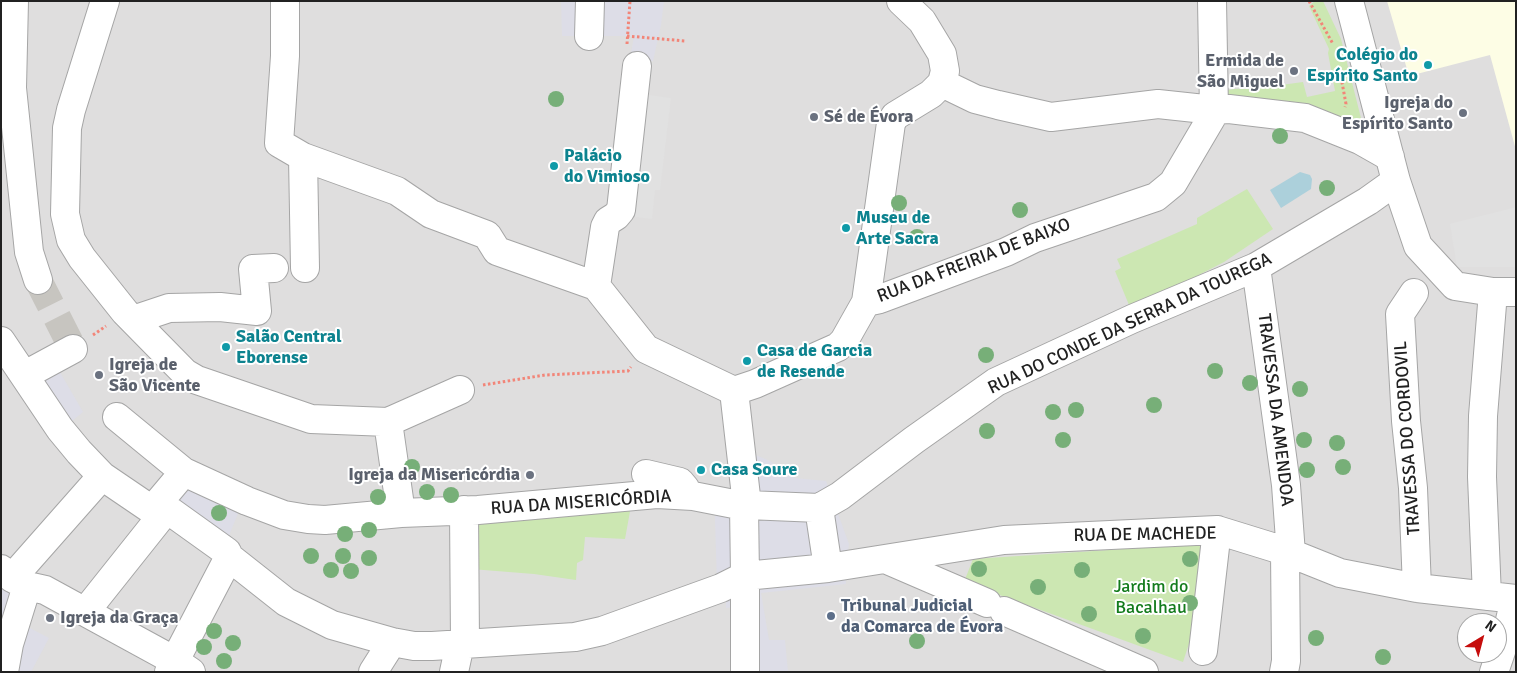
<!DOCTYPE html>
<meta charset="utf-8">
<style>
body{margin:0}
#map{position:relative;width:1517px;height:673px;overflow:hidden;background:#f1eee8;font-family:Signika,sans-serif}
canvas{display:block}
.frame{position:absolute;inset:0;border:2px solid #212121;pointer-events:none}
.north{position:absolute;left:1457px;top:613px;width:50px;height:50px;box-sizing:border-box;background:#fff;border:1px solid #a6a6a6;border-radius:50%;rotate:37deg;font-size:14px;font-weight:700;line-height:20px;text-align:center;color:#212121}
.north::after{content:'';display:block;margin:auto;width:18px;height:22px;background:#c60d0c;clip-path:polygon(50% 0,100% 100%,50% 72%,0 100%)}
</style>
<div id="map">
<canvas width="1517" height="673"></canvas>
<div class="frame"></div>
<div class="north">N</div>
</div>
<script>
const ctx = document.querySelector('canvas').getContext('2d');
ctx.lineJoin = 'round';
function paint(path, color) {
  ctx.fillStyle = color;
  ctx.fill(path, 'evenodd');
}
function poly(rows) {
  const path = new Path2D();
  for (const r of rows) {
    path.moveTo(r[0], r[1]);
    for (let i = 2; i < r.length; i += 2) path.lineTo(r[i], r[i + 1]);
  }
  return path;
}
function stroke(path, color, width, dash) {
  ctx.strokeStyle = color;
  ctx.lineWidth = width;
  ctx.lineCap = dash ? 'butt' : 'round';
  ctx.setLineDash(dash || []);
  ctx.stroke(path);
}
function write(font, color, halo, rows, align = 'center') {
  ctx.font = font + ' Signika,sans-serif';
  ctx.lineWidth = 4;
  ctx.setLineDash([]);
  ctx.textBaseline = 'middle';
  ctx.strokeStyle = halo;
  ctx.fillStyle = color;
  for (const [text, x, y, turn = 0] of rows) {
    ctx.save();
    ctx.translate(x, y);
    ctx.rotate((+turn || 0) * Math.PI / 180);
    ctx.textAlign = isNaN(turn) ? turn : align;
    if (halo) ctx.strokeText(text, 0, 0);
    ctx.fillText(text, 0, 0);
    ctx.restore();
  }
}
paint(poly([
 [1,1,1516,1,1516,672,1,672],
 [1467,623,1497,623,1497,653,1467,653]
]), '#dfdede');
paint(poly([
 [1387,1,1516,1,1516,150,1490,55,1409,76]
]), '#fdfde5');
paint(poly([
 [1315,1,1323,1,1341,39,1364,130,1233,104,1225,95,1228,90,1234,89,1259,88,1303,82,1307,97,1335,91,1328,53,1329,49,1309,6],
 [1247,189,1273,229,1224,262,1193,278,1129,305,1115,271,1121,268,1117,259,1197,224,1197,218],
 [631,506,625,539,585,537,583,560,577,563,576,580,534,574,471,569,473,523],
 [1200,544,1200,610,1183,662,964,582,973,559]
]), '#cce7b2');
paint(poly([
 [630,59,653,61,648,95,671,98,660,190,655,190,652,219,611,214],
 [1516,207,1516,267,1457,267,1450,224]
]), '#e1e1e1');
paint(poly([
 [561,1,664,1,661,25,653,61,630,59,634,36,562,36],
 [57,367,83,412,66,426,29,382],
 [746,451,770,461,795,478,826,481,849,544,845,573,846,584,761,593,769,640,785,640,788,672,736,672,735,607,726,608,726,592,717,584,715,520,716,490,738,492],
 [179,465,239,511,230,533,227,547,148,501],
 [1,557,43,593,26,626,49,638,31,672,1,672]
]), '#dddde7');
paint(poly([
 [1300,172,1310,175,1312,179,1311,189,1281,208,1270,190]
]), '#acd0db');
stroke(poly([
 [38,280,73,349]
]), '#c7c5c0', 28, [28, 14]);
const minor = poly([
 [14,1,12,88,29,252,38,280],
 [105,1,71,110,67,128,65,214,71,240,82,258,125,312,185,373,197,380,311,419,388,422,460,390],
 [285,1,285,56,279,143,303,157,397,191,431,214,487,235,497,251,596,286],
 [901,1,922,21,942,54,945,71,942,83],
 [1212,1,1214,110],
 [1349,1,1396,181,1418,246,1455,286,1493,292,1516,292],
 [589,36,590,1],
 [637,66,621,210,616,216,608,221,605,227,596,286,646,349,734,391],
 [942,83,975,99,998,105,1051,117,1158,104,1214,110,1229,109,1305,118,1360,140,1390,157],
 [303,157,305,268],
 [1256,267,1286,485,1291,554],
 [1414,293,1400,314,1406,421,1413,488,1417,588],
 [866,302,891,123,895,116,931,94,942,83],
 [133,320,169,308,220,307,257,311,253,269,274,268],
 [1,341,60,429,79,452,102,476,152,510,167,509,227,552,229,557,286,602,332,625,392,642,414,646,432,646,575,637,602,631,721,588,745,576,828,568,1004,540,1217,530,1285,551,1340,573,1417,588,1516,599],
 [25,375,73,349],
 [734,391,755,384,838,347,844,341,866,302,880,299,1006,252,1035,238,1156,197,1173,183,1216,110],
 [734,391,747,505],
 [117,417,184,472],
 [388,422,401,513],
 [646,474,680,482,685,488],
 [747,505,819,508],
 [819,508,840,496,914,440,996,382,1132,319,1256,267,1368,201,1396,181],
 [819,508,828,568],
 [152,510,184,472,247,501,284,515,308,519,325,520,401,513,478,510,657,494,693,496,744,506],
 [464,510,465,643],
 [885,559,987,603],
 [1,569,12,578,27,586,45,590,175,661,191,672],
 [12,578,102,476],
 [1487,596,1482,477,1483,416,1493,292],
 [1004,611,1144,672],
 [85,612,167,509],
 [1203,651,1217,530],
 [4,672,9,644,27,586],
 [169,672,229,557],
 [373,672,392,642],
 [454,672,460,644],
 [745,672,745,576,744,506,747,505],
 [1284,672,1286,661,1285,551],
 [1494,672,1506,637,1515,599]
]);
stroke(minor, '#a5a5a5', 30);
stroke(poly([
 [1309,1,1333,44],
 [627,36,685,41],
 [627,44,630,1],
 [1341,77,1346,104,1345,107],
 [93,335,106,326],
 [483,385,545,375,628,371,631,367]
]), '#f28578', 3, [2.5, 2.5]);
stroke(minor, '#fff', 28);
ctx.fillStyle = '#77af78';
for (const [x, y] of [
 [556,99],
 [1280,136],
 [1327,188],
 [899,203],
 [1020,210],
 [917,237],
 [986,355],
 [1215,371],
 [1250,383],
 [1300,389],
 [1154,405],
 [1076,410],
 [1053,412],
 [987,431],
 [1063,440],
 [1304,440],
 [1337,443],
 [412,467],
 [1343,467],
 [1307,470],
 [427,492],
 [451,495],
 [378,497],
 [219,513],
 [369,530],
 [345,534],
 [311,556],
 [343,556],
 [369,558],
 [1190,559],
 [979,569],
 [331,570],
 [1082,570],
 [351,571],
 [1038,587],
 [1190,603],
 [1089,614],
 [214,631],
 [1143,636],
 [1316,638],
 [917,641],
 [233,643],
 [204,647],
 [1383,657],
 [224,661]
]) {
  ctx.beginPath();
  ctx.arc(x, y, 8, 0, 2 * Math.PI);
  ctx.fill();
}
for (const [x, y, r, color] of [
 [1428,65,5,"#0f9aa8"],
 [1294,71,5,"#6b7280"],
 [1463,113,5,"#6b7280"],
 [814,117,5,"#6b7280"],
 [554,166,5,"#0f9aa8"],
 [846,228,5,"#0f9aa8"],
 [226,347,5,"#0f9aa8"],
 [747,361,5,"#0f9aa8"],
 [99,375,5,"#6b7280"],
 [701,470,5,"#0f9aa8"],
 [530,475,5,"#6b7280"],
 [831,616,5,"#5c6f8a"],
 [50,618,5,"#6b7280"]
]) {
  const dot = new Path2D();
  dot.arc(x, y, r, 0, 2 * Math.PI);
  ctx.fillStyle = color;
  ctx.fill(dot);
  stroke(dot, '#fff', 2);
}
write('bold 18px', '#0d838f', '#fff', [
 ["Colégio do",1418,55,"right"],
 ["Espírito Santo",1418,76,"right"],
 ["Palácio",564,156],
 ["do Vimioso",564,177],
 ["Museu de",856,218],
 ["Arte Sacra",856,239],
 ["Salão Central",236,337],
 ["Eborense",236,358],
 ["Casa de Garcia",757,351],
 ["de Resende",757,372],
 ["Casa Soure",711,470]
], 'left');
write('bold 18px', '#5b616d', '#fff', [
 ["Ermida de",1284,61],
 ["São Miguel",1284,82],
 ["Igreja do",1453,103],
 ["Espírito Santo",1453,124],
 ["Sé de Évora",824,117,"left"],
 ["Igreja de",109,365,"left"],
 ["São Vicente",109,386,"left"],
 ["Igreja da Misericórdia",520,475],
 ["Igreja da Graça",60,618,"left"]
], 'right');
write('18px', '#212121', '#fff', [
 ["RUA DA FREIRIA DE BAIXO",974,261,-21],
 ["RUA DO CONDE DA SERRA DA TOUREGA",1130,324,-25],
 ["TRAVESSA DA AMENDOA",1275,410,83],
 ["TRAVESSA DO CORDOVIL",1408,438,-94],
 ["RUA DA MISERICÓRDIA",581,503,-4],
 ["RUA DE MACHEDE",1145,535,-1]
]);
write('18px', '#137b1c', '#fff', [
 ["Jardim do",1151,587],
 ["Bacalhau",1151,608]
]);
write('bold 18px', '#4e5e75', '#fff', [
 ["Tribunal Judicial",841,606],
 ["da Comarca de Évora",841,627]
], 'left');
</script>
